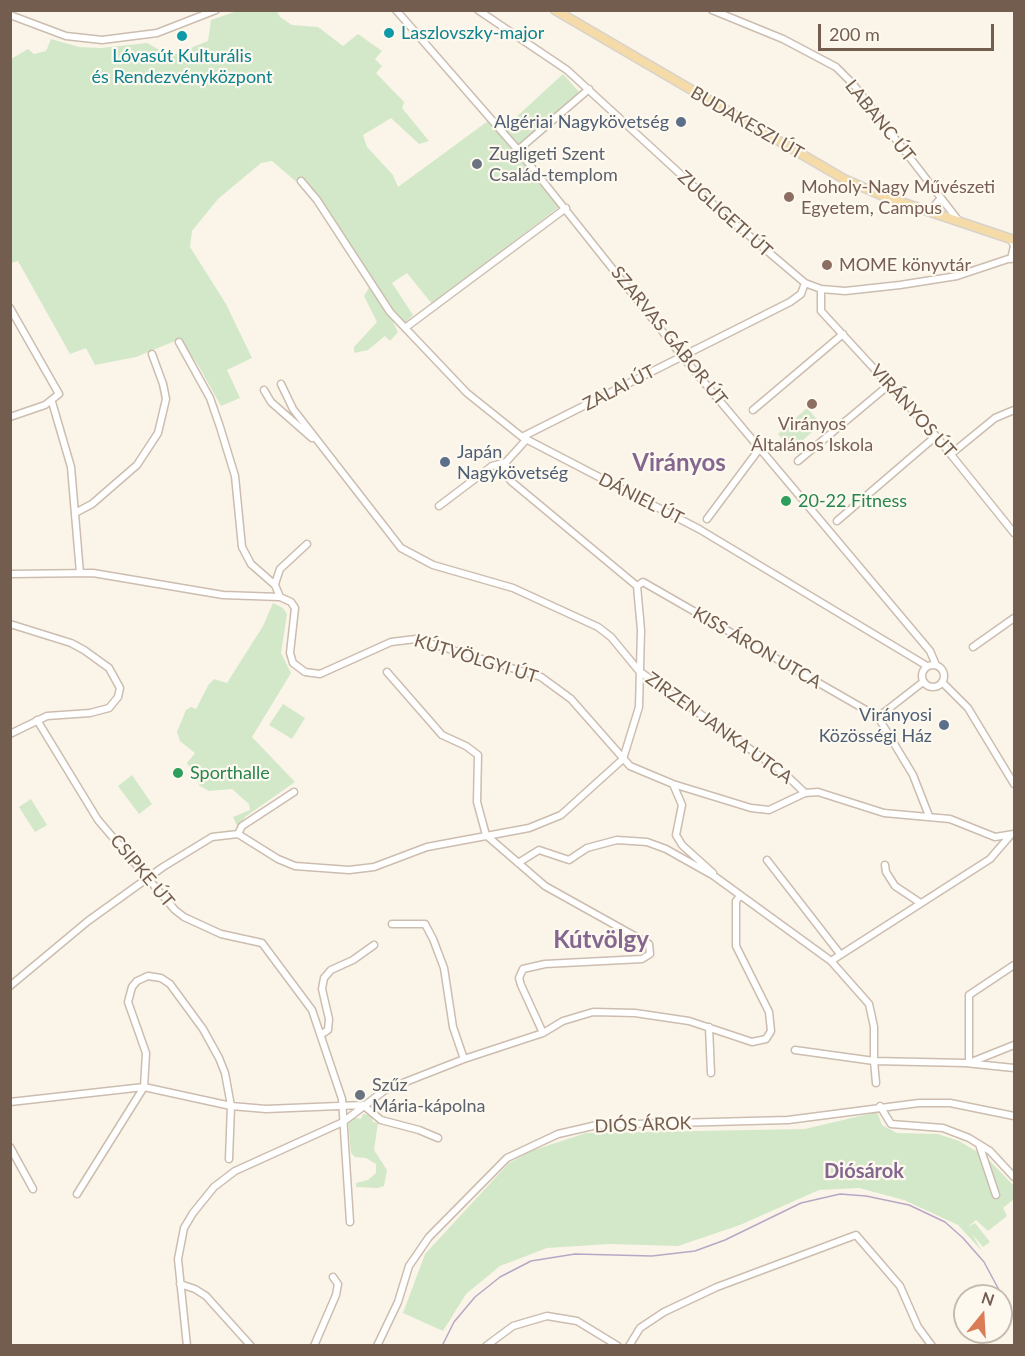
<!DOCTYPE html>
<meta charset="utf-8">
<style>
body{margin:0}
#map{position:relative;width:1025px;height:1356px;overflow:hidden;background:#fbf5e9;font-family:Lato,sans-serif}
canvas{display:block}
.frame{position:absolute;inset:0;border:12px solid #735d4e;pointer-events:none}
.north{position:absolute;left:953px;top:1284px;width:60px;height:60px;box-sizing:border-box;background:#fef9ef;border:2px solid #c6bbaf;border-radius:50%;rotate:18deg;font-size:16px;font-weight:700;line-height:24px;text-align:center;color:#735d4e}
.north::after{content:'';display:block;margin:auto;width:21px;height:27px;background:#db7c58;clip-path:polygon(50% 0,100% 100%,50% 72%,0 100%)}
.scale{position:absolute;left:818px;top:24px;width:176px;height:27px;box-sizing:border-box;border:3px solid #735d4e;border-top:0;padding-left:8px;font-size:18px;line-height:21px;white-space:nowrap;color:#735d4e;-webkit-text-stroke:4px #fef9ef;paint-order:stroke}
</style>
<div id="map">
<canvas width="1025" height="1356"></canvas>
<div class="frame"></div>
<div class="north">N</div>
<div class="scale">200 m</div>
</div>
<script>
const ctx = document.querySelector('canvas').getContext('2d');
ctx.lineJoin = 'round';
function paint(path, color) {
  ctx.fillStyle = color;
  ctx.fill(path, 'evenodd');
}
function poly(rows) {
  const path = new Path2D();
  for (const r of rows) {
    if (r.length === 3) {
      path.moveTo(r[0] + r[2], r[1]);
      path.arc(r[0], r[1], r[2], 0, 2 * Math.PI);
      continue;
    }
    path.moveTo(r[0], r[1]);
    for (let i = 2; i < r.length; i += 2) path.lineTo(r[i], r[i + 1]);
  }
  return path;
}
function stroke(path, color, width, dash) {
  ctx.strokeStyle = color;
  ctx.lineWidth = width;
  ctx.lineCap = dash ? 'butt' : 'round';
  ctx.setLineDash(dash || []);
  ctx.stroke(path);
}
function write(font, color, halo, rows, align = 'center') {
  ctx.font = font + ' Lato,sans-serif';
  ctx.lineWidth = 4.5;
  ctx.setLineDash([]);
  ctx.textBaseline = 'middle';
  ctx.strokeStyle = halo;
  ctx.fillStyle = color;
  for (const [text, x, y, turn = 0] of rows) {
    ctx.save();
    ctx.translate(x, y);
    ctx.rotate((+turn || 0) * Math.PI / 180);
    ctx.textAlign = isNaN(turn) ? turn : align;
    if (halo) ctx.strokeText(text, 0, 0);
    ctx.fillText(text, 0, 0);
    ctx.restore();
  }
}
paint(poly([
 [237,11,277,11,280,17,292,25,318,27,343,46,358,34,382,51,375,59,382,66,376,73,404,102,402,108,429,141,419,144,391,118,363,135,367,147,393,175,398,187,488,121,559,207,432,304,407,273,392,283,413,315,405,323,398,318,393,322,398,332,390,341,385,336,368,350,354,353,354,347,377,322,364,296,372,283,314,197,272,161,261,163,218,199,192,231,190,247,226,304,252,358,227,370,240,398,221,406,198,365,180,339,136,357,95,365,86,348,70,354,18,261,11,263,11,59,28,49,34,54,46,51,51,39,79,47,101,48,147,43,170,56,208,41,211,20],
 [563,74,581,94,518,150,501,131],
 [807,408,821,424,792,450,778,434],
 [273,603,283,608,287,614,281,653,291,673,252,737,295,782,245,817,238,828,233,817,250,810,249,804,232,789,209,791,200,786,187,763,195,753,180,741,177,732,186,710,191,707,196,709,209,684,214,679,227,683,263,626],
 [283,704,305,718,292,739,269,725],
 [132,775,152,804,139,814,118,786],
 [31,799,47,825,35,832,19,807],
 [877,1112,882,1125,897,1133,938,1134,959,1141,986,1157,1014,1186,1014,1199,1003,1208,1007,1216,988,1231,976,1220,968,1227,975,1223,990,1242,983,1247,972,1234,982,1251,958,1225,904,1200,859,1188,819,1190,740,1225,678,1246,609,1244,547,1248,500,1266,466,1294,443,1331,403,1313,425,1254,509,1163,531,1151,586,1133,805,1129],
 [363,1114,371,1115,373,1122,378,1123,374,1150,387,1170,384,1186,378,1188,356,1187,356,1183,368,1180,376,1173,376,1164,366,1158,355,1157,351,1153,348,1121,353,1117,361,1119]
]), '#d3e8c8');
const minor = poly([
 [396,10,518,150,682,356,930,651,936,665],
 [478,10,567,70,726,216,805,283,821,289,845,291,900,285,957,276,1014,257],
 [712,10,783,39,836,67,853,84,958,220],
 [10,15,66,36,102,40,157,33,216,10],
 [518,150,589,89],
 [301,181,317,200,390,312,467,393,522,437,699,529,927,666],
 [930,211,941,198],
 [1011,259,1014,246,1011,239],
 [821,289,821,311,936,436,1014,533],
 [10,308,59,394,45,405,10,417],
 [405,328,566,208],
 [179,342,210,398,220,427,235,476,242,547,251,564,275,585,280,597],
 [281,384,293,409,401,548,433,565,513,588,598,627,611,637,639,671,784,773,805,793],
 [264,390,271,402,312,438],
 [52,402,71,467,80,573],
 [753,410,843,334],
 [522,437,790,302,801,294,805,283],
 [951,454,995,418,1014,410],
 [798,461,890,384],
 [439,506,492,466,506,462,526,440],
 [75,513,92,504,137,465,158,433,166,399,163,384,152,354],
 [707,519,760,448],
 [837,521,936,436],
 [10,574,93,573,223,595,280,597,291,602,295,608,290,653,293,663,305,672,320,674,391,642,416,639,541,677,571,699,630,766,673,784,751,808,769,810,805,793,818,792,884,813,950,819,995,837,1014,834],
 [275,584,280,569,307,544],
 [637,586,643,582,878,717],
 [10,624,71,643,84,650,109,668,120,688,118,697,109,708,90,713,47,716,10,734],
 [973,647,1014,618],
 [933,676,11],
 [387,672,442,735,466,746,478,755,477,802,486,835,545,886,649,944,650,954,642,959,545,964,523,969,519,978,521,985,543,1033],
 [942,682,968,708,1014,784],
 [878,717,913,775,929,816],
 [878,717,923,682],
 [37,720,98,820,175,910,184,917,221,934,262,943,312,1010,342,1099,350,1222],
 [673,784,682,805,676,835,682,845,713,873],
 [238,834,242,826,294,792],
 [767,860,840,954],
 [518,863,539,850,569,860,587,848,617,840,647,842,666,849,714,876,831,961,869,1004,874,1027,874,1061,965,1063,1014,1068],
 [885,865,886,872,895,886,919,902],
 [392,924,425,924,433,939,444,968,453,1027,464,1059],
 [831,961,990,859,1009,837],
 [1014,965,969,995,969,1063,1014,1045],
 [10,986,88,921,163,867,212,837,238,834,278,859,295,866,349,870,374,867,427,847,529,828,561,815,623,759,639,707,641,630,637,586,512,482,506,475,506,462],
 [709,1027,711,1073],
 [322,1034,328,1030,329,1019,322,989,324,978,331,970,353,960,374,945],
 [795,1050,874,1061,876,1083],
 [10,1102,144,1087,231,1106,266,1109,363,1105],
 [363,1105,381,1120,419,1130,438,1138],
 [880,1106,891,1124,943,1128,969,1138,990,1151,1014,1177],
 [979,1144,996,1195],
 [10,1147,33,1189],
 [77,1194,144,1087,146,1053,128,1002,132,987,137,981,148,976,161,978,170,984,203,1029,219,1058,225,1073,231,1106,229,1159],
 [180,1284,195,1289,206,1296,251,1346],
 [187,1346,178,1259,184,1228,193,1213,214,1187,235,1171,343,1122,385,1090,464,1059,543,1033,563,1021,593,1012,635,1013,689,1021,752,1042,766,1039,771,1031,769,1012,736,946,736,901,740,896,743,897],
 [314,1346,336,1295,338,1284,333,1277],
 [377,1346,398,1302,409,1266,429,1237,507,1158,558,1134,597,1125,788,1120,919,1103,950,1103,1014,1116],
 [486,1346,513,1326,547,1316,577,1321,618,1346],
 [629,1346,640,1328,664,1312,717,1287,856,1235,900,1286,918,1327,932,1346]
]);
const major = poly([
 [555,10,844,179,883,196,1014,240]
]);
stroke(minor, '#ccbdaf', 9);
stroke(major, '#d8d2cd', 11);
stroke(minor, '#fff', 6);
stroke(major, '#f4dba7', 8);
stroke(poly([
 [442,1346,454,1322,475,1297,500,1277,531,1261,575,1254,652,1256,695,1251,725,1240,801,1203,840,1194,866,1196,909,1205,945,1222,963,1238,984,1262,1014,1318]
]), '#b8a7c4', 1.5);
for (const [x, y, r, color] of [
 [389,33,6,"#0f9aa8"],
 [182,36,6,"#0f9aa8"],
 [681,122,6,"#5c6f8a"],
 [477,164,6,"#6b7280"],
 [789,197,6,"#8d6e63"],
 [827,265,6,"#8d6e63"],
 [812,404,6,"#8d6e63"],
 [445,462,6,"#5c6f8a"],
 [786,501,6,"#2e9e5b"],
 [944,725,6,"#5c6f8a"],
 [178,773,6,"#2e9e5b"],
 [360,1095,6,"#6b7280"]
]) {
  const dot = new Path2D();
  dot.arc(x, y, r, 0, 2 * Math.PI);
  ctx.fillStyle = color;
  ctx.fill(dot);
  stroke(dot, '#fef9ef', 2);
}
write('18px', '#0d838f', '#fef9ef', [
 ["Laszlovszky-major",401,33],
 ["Lóvasút Kulturális",182,56,"center"],
 ["és Rendezvényközpont",182,77,"center"]
], 'left');
write('18px', '#735d4e', '#fef9ef', [
 ["LABANC ÚT",880,121,51],
 ["BUDAKESZI ÚT",747,123,30],
 ["ZUGLIGETI ÚT",725,214,42],
 ["SZARVAS GÁBOR ÚT",669,336,51],
 ["ZALAI ÚT",619,388,-27],
 ["VIRÁNYOS ÚT",913,411,48],
 ["DÁNIEL ÚT",641,499,27],
 ["KISS ÁRON UTCA",757,648,30],
 ["KÚTVÖLGYI ÚT",476,659,17],
 ["ZIRZEN JANKA UTCA",719,728,36],
 ["CSIPKE ÚT",142,871,50],
 ["DIÓS ÁROK",643,1125,-2]
]);
write('18px', '#4e5e75', '#fef9ef', [
 ["Algériai Nagykövetség",669,122],
 ["Japán",457,452,"left"],
 ["Nagykövetség",457,473,"left"],
 ["Virányosi",932,715],
 ["Közösségi Ház",932,736]
], 'right');
write('18px', '#5b616d', '#fef9ef', [
 ["Zugligeti Szent",489,154],
 ["Család-templom",489,175],
 ["Szűz",372,1085],
 ["Mária-kápolna",372,1106]
], 'left');
write('18px', '#785e54', '#fef9ef', [
 ["Moholy-Nagy Művészeti",801,187],
 ["Egyetem, Campus",801,208],
 ["MOME könyvtár",839,265],
 ["Virányos",812,424,"center"],
 ["Általános Iskola",812,445,"center"]
], 'left');
write('18px', '#27864d', '#fef9ef', [
 ["20-22 Fitness",798,501],
 ["Sporthalle",190,773]
], 'left');
write('bold 20px', '#84668f', '#fef9ef', [
 ["Diósárok",864,1172]
]);
write('bold 24px', '#84668f', '#fef9ef', [
 ["Virányos",679,463],
 ["Kútvölgy",601,940]
]);
</script>
